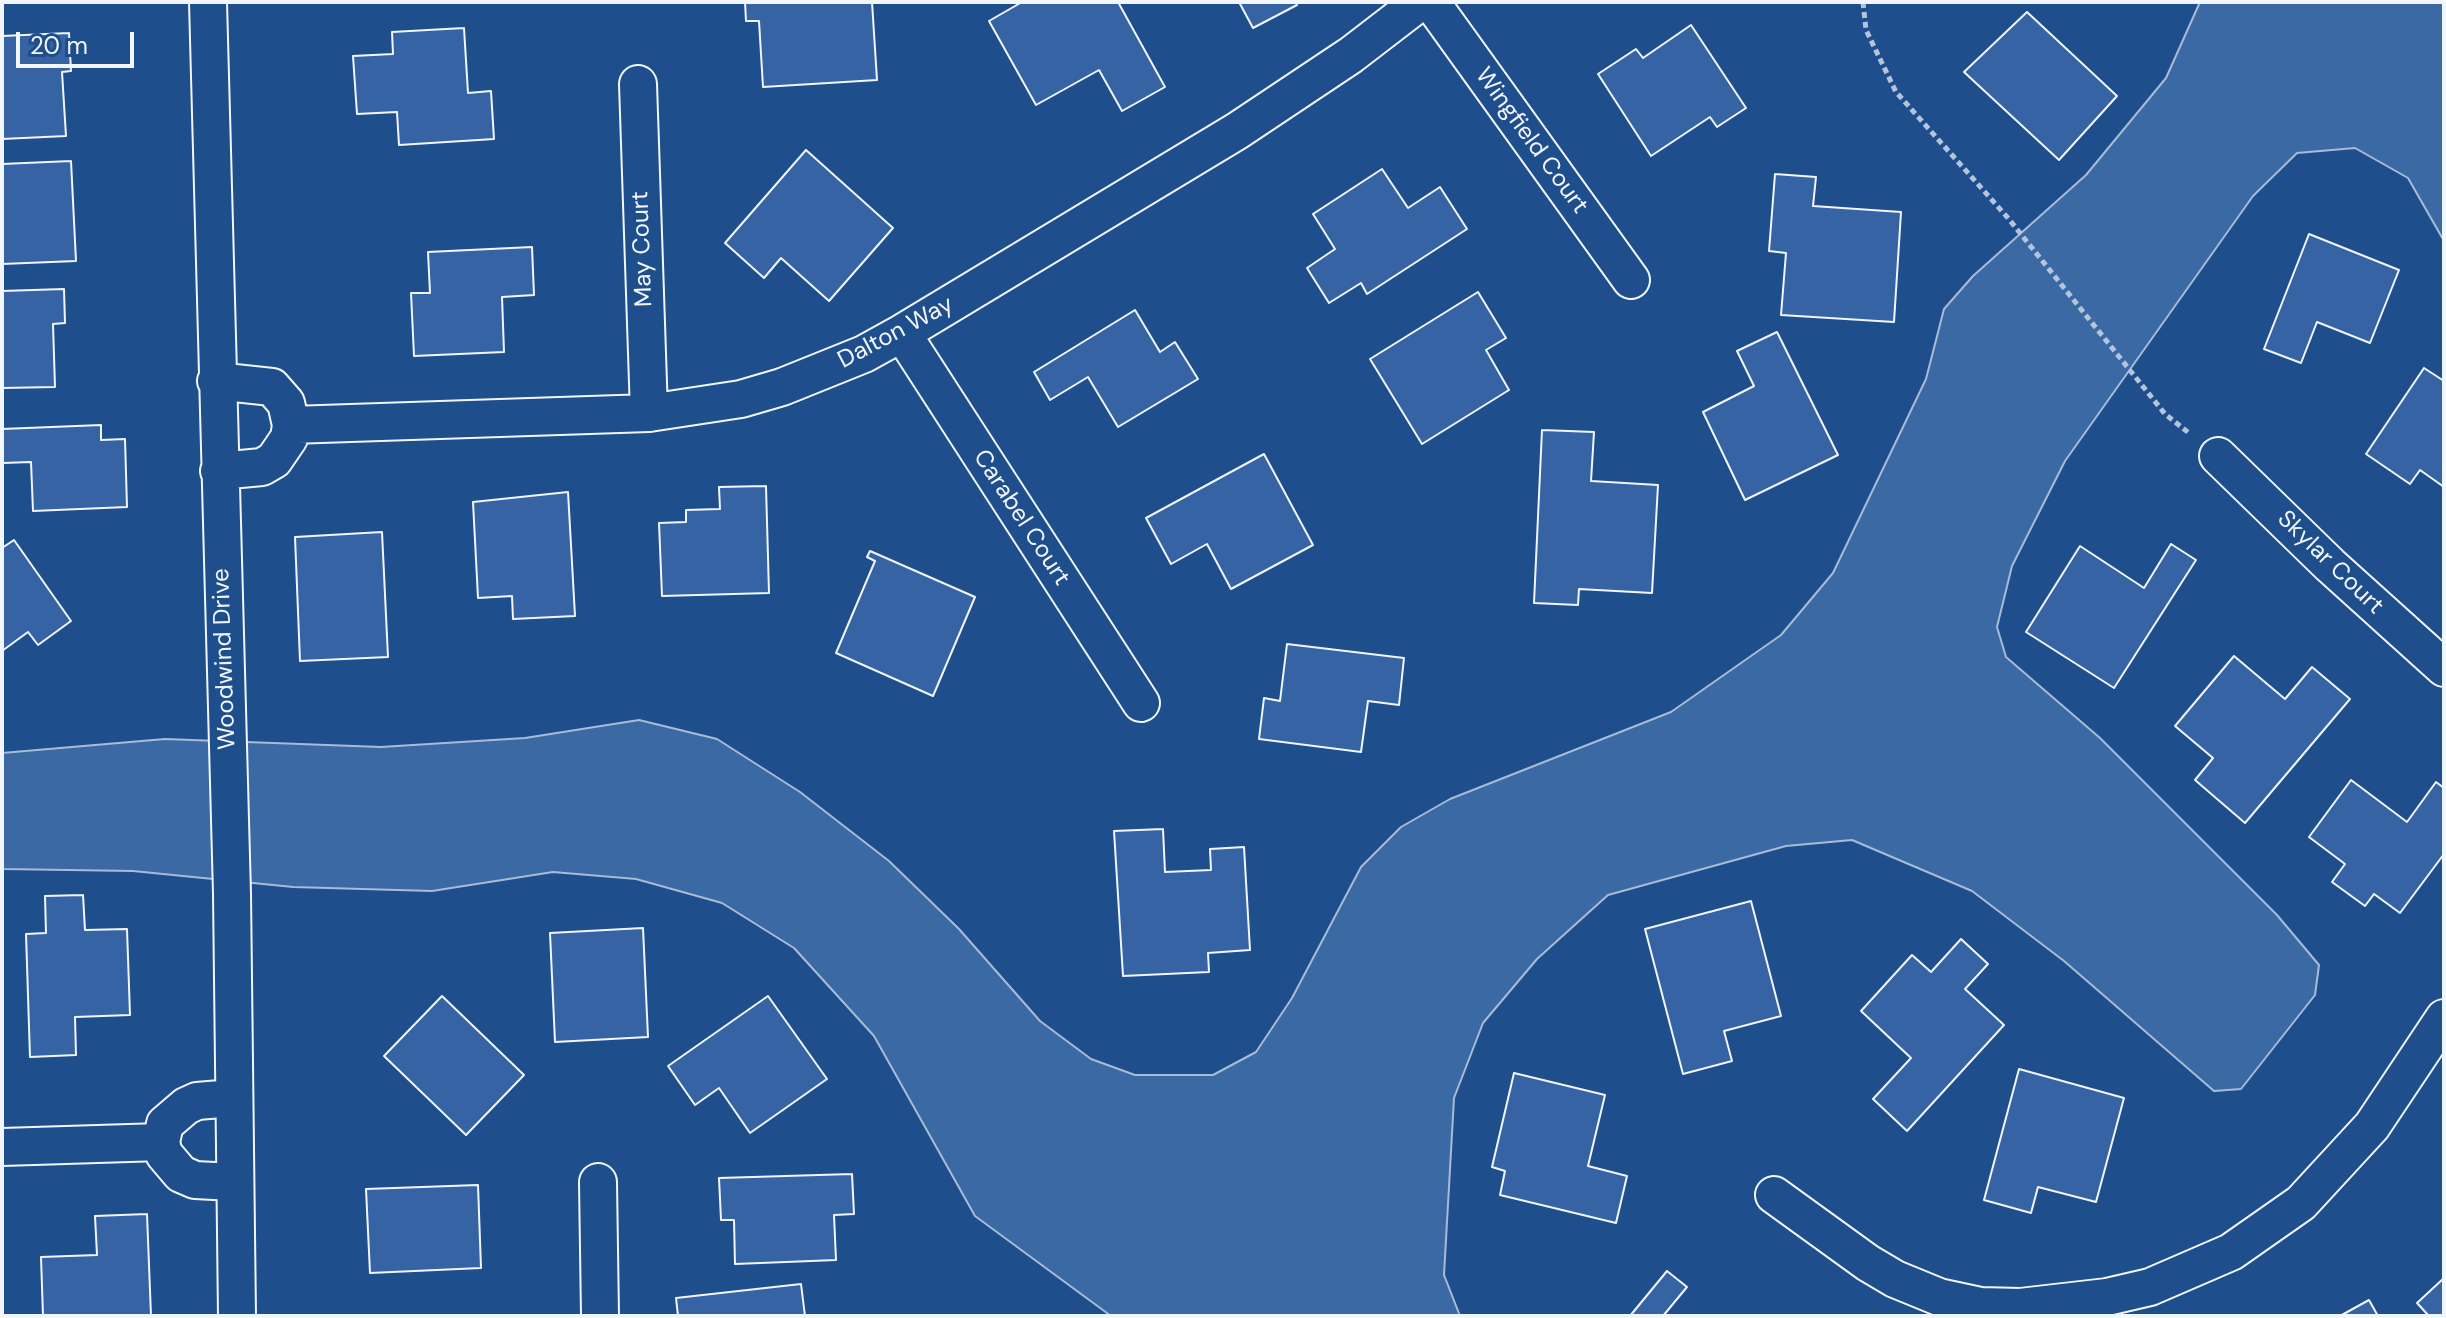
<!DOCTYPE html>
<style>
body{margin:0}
#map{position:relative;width:2446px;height:1318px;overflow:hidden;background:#1f4e8c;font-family:"DM Sans",sans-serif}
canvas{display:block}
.frame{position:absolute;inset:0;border:4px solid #f2f6ff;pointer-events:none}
.scale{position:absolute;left:16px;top:32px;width:118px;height:36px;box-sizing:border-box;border:4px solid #f2f6ff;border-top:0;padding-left:10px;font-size:24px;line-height:28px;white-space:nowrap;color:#f2f6ff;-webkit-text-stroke:6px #1f4e8c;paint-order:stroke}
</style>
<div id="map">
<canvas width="2446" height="1318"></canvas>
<div class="frame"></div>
<div class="scale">20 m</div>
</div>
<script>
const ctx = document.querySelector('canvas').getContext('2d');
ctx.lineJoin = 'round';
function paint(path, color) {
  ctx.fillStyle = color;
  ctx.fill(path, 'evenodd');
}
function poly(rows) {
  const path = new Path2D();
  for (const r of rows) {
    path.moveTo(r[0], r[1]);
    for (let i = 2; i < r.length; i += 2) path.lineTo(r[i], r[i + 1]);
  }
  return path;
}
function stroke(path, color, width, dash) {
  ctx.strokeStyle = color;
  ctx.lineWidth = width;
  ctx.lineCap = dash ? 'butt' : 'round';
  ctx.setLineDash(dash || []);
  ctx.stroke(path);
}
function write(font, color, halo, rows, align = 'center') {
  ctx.font = font + ' "DM Sans",sans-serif';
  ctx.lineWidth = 6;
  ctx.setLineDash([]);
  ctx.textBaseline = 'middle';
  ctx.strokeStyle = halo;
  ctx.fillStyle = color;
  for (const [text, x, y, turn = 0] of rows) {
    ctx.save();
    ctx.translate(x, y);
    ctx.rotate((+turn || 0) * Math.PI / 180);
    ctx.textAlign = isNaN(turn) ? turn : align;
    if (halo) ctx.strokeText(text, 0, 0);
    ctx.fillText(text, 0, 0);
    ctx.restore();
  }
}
const water = poly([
 [2200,2,2444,2,2444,241,2408,178,2355,148,2297,153,2253,196,2065,461,2012,566,1997,627,2006,657,2100,738,2277,915,2319,965,2315,995,2241,1089,2214,1091,2064,961,1972,891,1852,840,1786,846,1608,895,1537,959,1483,1023,1454,1098,1444,1275,1460,1316,1111,1316,975,1216,874,1036,794,948,722,903,636,879,553,872,432,891,293,887,133,871,2,869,2,753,165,739,381,747,525,738,639,720,717,739,800,792,889,861,959,929,1040,1021,1091,1059,1135,1075,1213,1075,1256,1052,1292,998,1361,867,1401,827,1450,799,1671,712,1781,635,1833,573,1926,379,1944,309,1973,276,2086,175,2166,78,2200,2]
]);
paint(water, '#3b69a3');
stroke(water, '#a8bbd7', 2);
const building = poly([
 [745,2,872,2,877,80,763,87,759,21,746,21,745,2],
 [1022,2,1118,2,1165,87,1122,111,1099,70,1036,105,989,21,1022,2],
 [1239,2,1296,2,1297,5,1253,28,1239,2],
 [2027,12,2117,96,2059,160,1964,72,2027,12],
 [1691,25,1746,108,1717,127,1710,117,1651,156,1598,74,1636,49,1643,58,1691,25],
 [464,28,468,93,491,91,494,139,399,145,397,112,357,114,353,56,393,54,392,32,464,28],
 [69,33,71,71,62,72,66,136,2,139,2,36,69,33],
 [806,150,893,228,829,301,781,258,764,278,725,243,806,150],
 [71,161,76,261,2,264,2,164,71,161],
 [1382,169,1408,208,1440,187,1467,229,1367,294,1361,283,1329,303,1307,268,1335,249,1313,214,1382,169],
 [1775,174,1816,177,1813,206,1901,212,1894,322,1781,315,1786,253,1769,251,1775,174],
 [2309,234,2399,270,2370,343,2317,322,2301,363,2264,349,2309,234],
 [532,247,534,295,502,297,504,352,414,356,411,293,430,293,428,252,532,247],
 [64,289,65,323,53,324,55,387,2,388,2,291,64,289],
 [1478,292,1506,338,1486,350,1509,390,1422,444,1370,359,1478,292],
 [1135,310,1160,352,1175,342,1198,379,1118,427,1088,377,1050,400,1034,372,1135,310],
 [1777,332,1838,455,1745,500,1703,412,1754,386,1737,351,1777,332],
 [2424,368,2444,381,2444,487,2420,470,2410,484,2366,454,2424,368],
 [101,425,101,440,125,439,127,507,33,511,31,462,3,463,2,429,101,425],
 [1542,430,1594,432,1591,481,1658,485,1652,593,1579,589,1578,605,1534,603,1542,430],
 [1264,454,1313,545,1231,589,1207,544,1171,564,1146,518,1264,454],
 [766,486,769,593,662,596,659,523,686,522,686,510,720,509,719,487,766,486],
 [568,492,575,616,513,619,512,596,478,598,473,502,568,492],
 [382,532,388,657,300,661,295,537,382,532],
 [14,540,71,621,38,645,28,632,2,651,2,548,14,540],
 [2171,544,2196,560,2114,688,2026,632,2080,546,2144,588,2171,544],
 [870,551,975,597,933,696,836,653,875,561,867,557,870,551],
 [1287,644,1404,658,1399,705,1368,701,1361,752,1259,739,1264,698,1280,701,1287,644],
 [2234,656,2285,699,2312,667,2350,699,2245,823,2195,780,2213,758,2175,726,2234,656],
 [2351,780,2407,822,2436,782,2444,788,2444,854,2400,913,2374,894,2365,906,2332,882,2345,864,2309,837,2351,780],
 [1163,829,1165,872,1211,870,1210,849,1244,847,1250,950,1208,953,1209,972,1123,976,1114,831,1163,829],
 [83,895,85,930,127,929,130,1015,75,1017,76,1055,30,1057,26,934,46,933,45,896,83,895],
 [1751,901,1781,1016,1724,1031,1732,1061,1683,1074,1645,929,1751,901],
 [643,928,648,1037,555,1042,550,933,643,928],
 [1961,939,1988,964,1965,989,2004,1025,1907,1131,1873,1099,1911,1058,1861,1011,1912,955,1931,972,1961,939],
 [442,996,524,1075,466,1135,384,1056,442,996],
 [768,996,827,1079,750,1133,719,1088,695,1105,668,1066,768,996],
 [2019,1069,2124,1098,2096,1202,2038,1187,2031,1213,1984,1200,2019,1069],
 [1514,1073,1605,1095,1588,1166,1627,1176,1616,1223,1500,1195,1505,1171,1492,1167,1514,1073],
 [852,1174,854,1214,834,1215,836,1260,735,1264,734,1220,721,1220,719,1178,852,1174],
 [478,1185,481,1268,370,1273,366,1189,478,1185],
 [147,1214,151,1316,43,1316,41,1257,97,1255,95,1216,147,1214],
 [1667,1271,1687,1287,1663,1316,1630,1316,1667,1271],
 [2444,1278,2444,1316,2429,1316,2417,1303,2444,1278],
 [801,1284,805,1316,678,1316,676,1298,801,1284],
 [2369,1300,2378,1316,2340,1316,2369,1300]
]);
paint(building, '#3563a3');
stroke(building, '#f2f6ff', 2);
const minor = poly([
 [208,2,232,894,237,1316],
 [1431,2,1631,280],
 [638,84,649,413],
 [902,333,1141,703],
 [216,381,272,387,286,403,291,425,289,438,274,460,262,467,219,471],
 [291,425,649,413,741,399,782,387,864,354,902,333,1237,131,1351,55,1420,2],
 [2218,456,2330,565,2444,668],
 [233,1098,197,1101,186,1106,165,1124,161,1142,164,1154,181,1174,195,1180,234,1182],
 [2,1147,161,1142],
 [598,1182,600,1316],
 [1774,1195,1868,1263,1895,1279,1939,1297,1981,1306,2020,1307,2107,1297,2150,1287,2231,1252,2301,1203,2372,1126,2444,1018]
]);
stroke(minor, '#f2f6ff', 40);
stroke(poly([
 [1863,2,1866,30,1896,92,2008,218,2165,414,2189,433]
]), '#b3c4dc', 5, [6, 4]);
stroke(minor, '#1f4e8c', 36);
write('24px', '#f2f6ff', '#1f4e8c', [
 ["Wingfield Court",1531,141,54],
 ["May Court",643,249,-92],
 ["Dalton Way",896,333,-28],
 ["Carabel Court",1021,518,57],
 ["Skylar Court",2330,563,44],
 ["Woodwind Drive",225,659,-92]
]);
</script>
